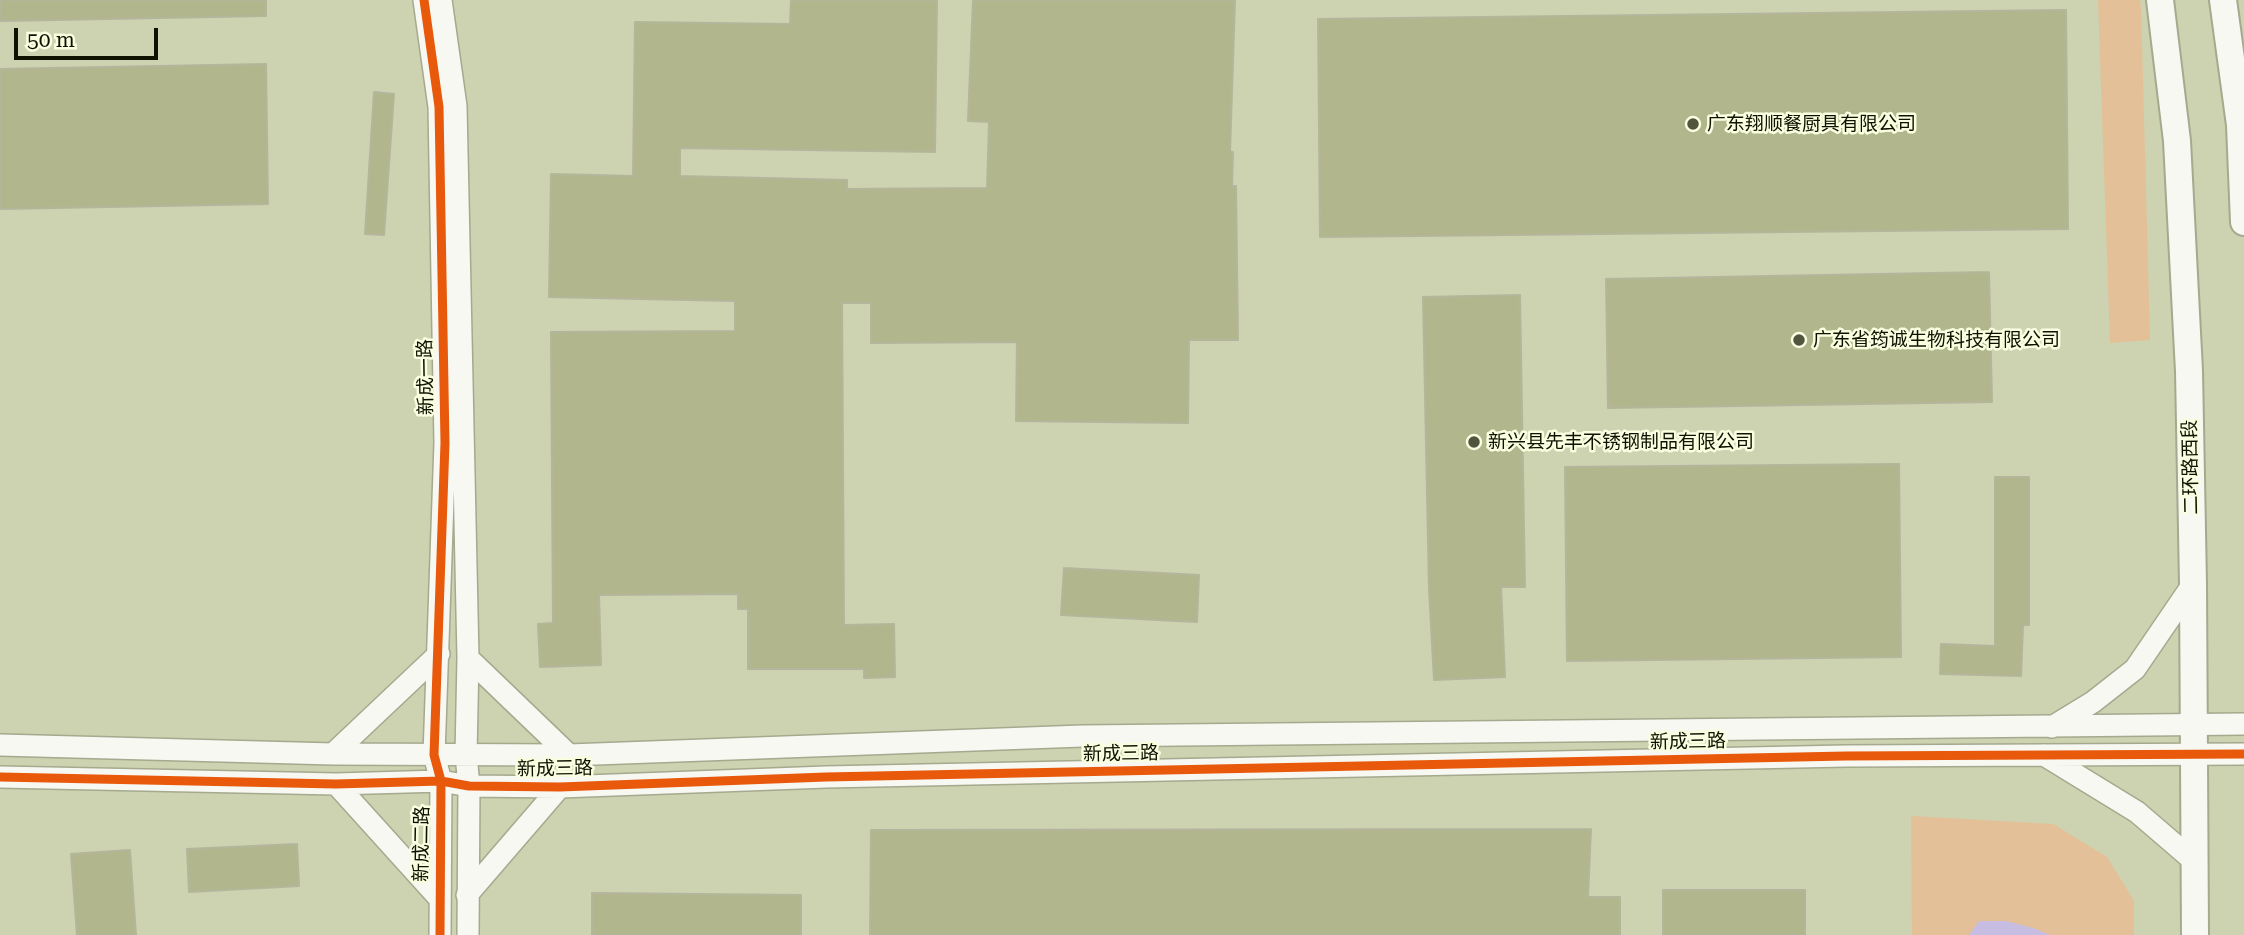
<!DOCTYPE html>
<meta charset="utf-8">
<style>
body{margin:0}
#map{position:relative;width:2244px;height:935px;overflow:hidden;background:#cdd2b0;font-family:"Roboto Serif",serif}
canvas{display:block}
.scale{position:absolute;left:14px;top:28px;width:144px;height:32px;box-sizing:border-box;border:4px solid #101200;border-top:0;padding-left:9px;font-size:21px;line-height:24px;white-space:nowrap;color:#101200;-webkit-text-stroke:5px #f8fedf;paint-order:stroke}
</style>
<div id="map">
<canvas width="2244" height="935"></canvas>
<div class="scale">50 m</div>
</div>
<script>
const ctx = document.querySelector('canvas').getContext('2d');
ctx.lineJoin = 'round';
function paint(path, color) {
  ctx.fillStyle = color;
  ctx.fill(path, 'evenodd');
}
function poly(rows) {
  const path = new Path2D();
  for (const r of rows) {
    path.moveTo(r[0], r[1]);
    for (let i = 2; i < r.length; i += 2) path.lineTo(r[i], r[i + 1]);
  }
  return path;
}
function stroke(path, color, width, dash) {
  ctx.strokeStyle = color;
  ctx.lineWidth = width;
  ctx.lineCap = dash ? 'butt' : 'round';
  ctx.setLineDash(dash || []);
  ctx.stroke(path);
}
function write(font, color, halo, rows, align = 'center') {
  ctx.font = font + ' "Roboto Serif","Noto Sans SC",serif';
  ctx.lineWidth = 5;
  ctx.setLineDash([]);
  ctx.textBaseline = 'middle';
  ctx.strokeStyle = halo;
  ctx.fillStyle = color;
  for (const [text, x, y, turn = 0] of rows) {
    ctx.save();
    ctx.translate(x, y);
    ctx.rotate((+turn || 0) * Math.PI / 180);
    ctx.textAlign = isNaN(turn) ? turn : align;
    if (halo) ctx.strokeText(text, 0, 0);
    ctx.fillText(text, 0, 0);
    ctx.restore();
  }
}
paint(poly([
 [2098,0,2140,0,2141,7,2150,340,2110,343],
 [1911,816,2053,824,2107,857,2134,901,2134,935,1912,935]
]), '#e3c098');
paint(poly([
 [1979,921,2006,921,2033,928,2050,935,1969,935]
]), '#c7bde2');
const building = poly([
 [0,0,266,0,266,16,0,21,0,0],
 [791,0,937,0,935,152,680,148,680,176,847,180,847,189,987,188,989,122,968,121,973,0,1235,0,1230,152,1233,152,1232,186,1236,186,1238,340,1189,340,1188,423,1016,421,1017,342,871,343,871,303,842,303,844,625,894,624,895,677,864,678,864,669,748,669,748,609,738,609,738,594,599,595,601,665,540,667,538,624,553,623,551,332,735,331,735,301,549,297,551,174,633,176,635,22,790,24,791,0],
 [2066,10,2068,229,1320,237,1318,19,2066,10],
 [266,64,268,204,0,209,0,69,266,64],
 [374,92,394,94,384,235,365,234,374,92],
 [1989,272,1992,402,1608,408,1606,279,1989,272],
 [1520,295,1525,587,1501,587,1505,677,1434,680,1429,589,1423,297,1520,295],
 [1899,464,1901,657,1567,661,1565,467,1899,464],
 [1995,477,2029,477,2029,625,2023,625,2021,676,1940,674,1941,644,1995,646,1995,477],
 [1064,568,1199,575,1197,622,1061,615,1064,568],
 [1591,829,1588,897,1620,897,1620,935,870,935,871,830,1591,829],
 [297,844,299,886,189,892,187,849,297,844],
 [130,850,136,935,77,935,71,854,130,850],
 [1663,890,1805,890,1805,935,1663,935,1663,890],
 [592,893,801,895,801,935,592,935,592,893]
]);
paint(building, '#b2b68c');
stroke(building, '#b3b69b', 2);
const minor = poly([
 [424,0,439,107,445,443,434,755,441,781,440,935],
 [441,0,456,106,468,658,466,755,469,786,468,935],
 [468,658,569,755],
 [2052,727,2093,702,2135,669,2193,584],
 [0,745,333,754,569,755,1082,736,2244,724],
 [333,754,439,654],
 [2044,755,2137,812,2194,861],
 [0,777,336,784,441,781,469,786,560,787,826,777,1846,756,2244,754],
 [336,784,439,898],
 [467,895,560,787]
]);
const major = poly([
 [2160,0,2177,141,2189,371,2193,584,2195,935],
 [2223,0,2240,125,2244,222]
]);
stroke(minor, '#a5a98e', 24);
stroke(major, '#a5a98e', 30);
stroke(minor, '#f8f8f3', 21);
stroke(major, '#f8f8f3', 26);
stroke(poly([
 [424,0,439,107,445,443,434,755,441,781,440,935],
 [0,777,336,784,441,781,469,786,560,787,826,777,1846,756,2244,754]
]), '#e8590c', 9);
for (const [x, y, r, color] of [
 [1693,124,7,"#52553e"],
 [1799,340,7,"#52553e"],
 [1474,442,7,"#52553e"]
]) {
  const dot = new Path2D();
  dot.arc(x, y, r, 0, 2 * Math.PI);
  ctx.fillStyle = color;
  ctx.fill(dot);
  stroke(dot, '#f8fedf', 2.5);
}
write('19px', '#101200', '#f8fedf', [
 ["广东翔顺餐厨具有限公司",1707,124],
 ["广东省筠诚生物科技有限公司",1813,340],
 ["新兴县先丰不锈钢制品有限公司",1488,442]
], 'left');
write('19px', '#101200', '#f8fedf', [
 ["新成一路",426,377,-91],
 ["二环路西段",2191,467,-91],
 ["新成三路",1688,742,-1],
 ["新成三路",1121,754,-1],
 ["新成三路",555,769,-1],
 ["新成二路",422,844,-89]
]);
</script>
